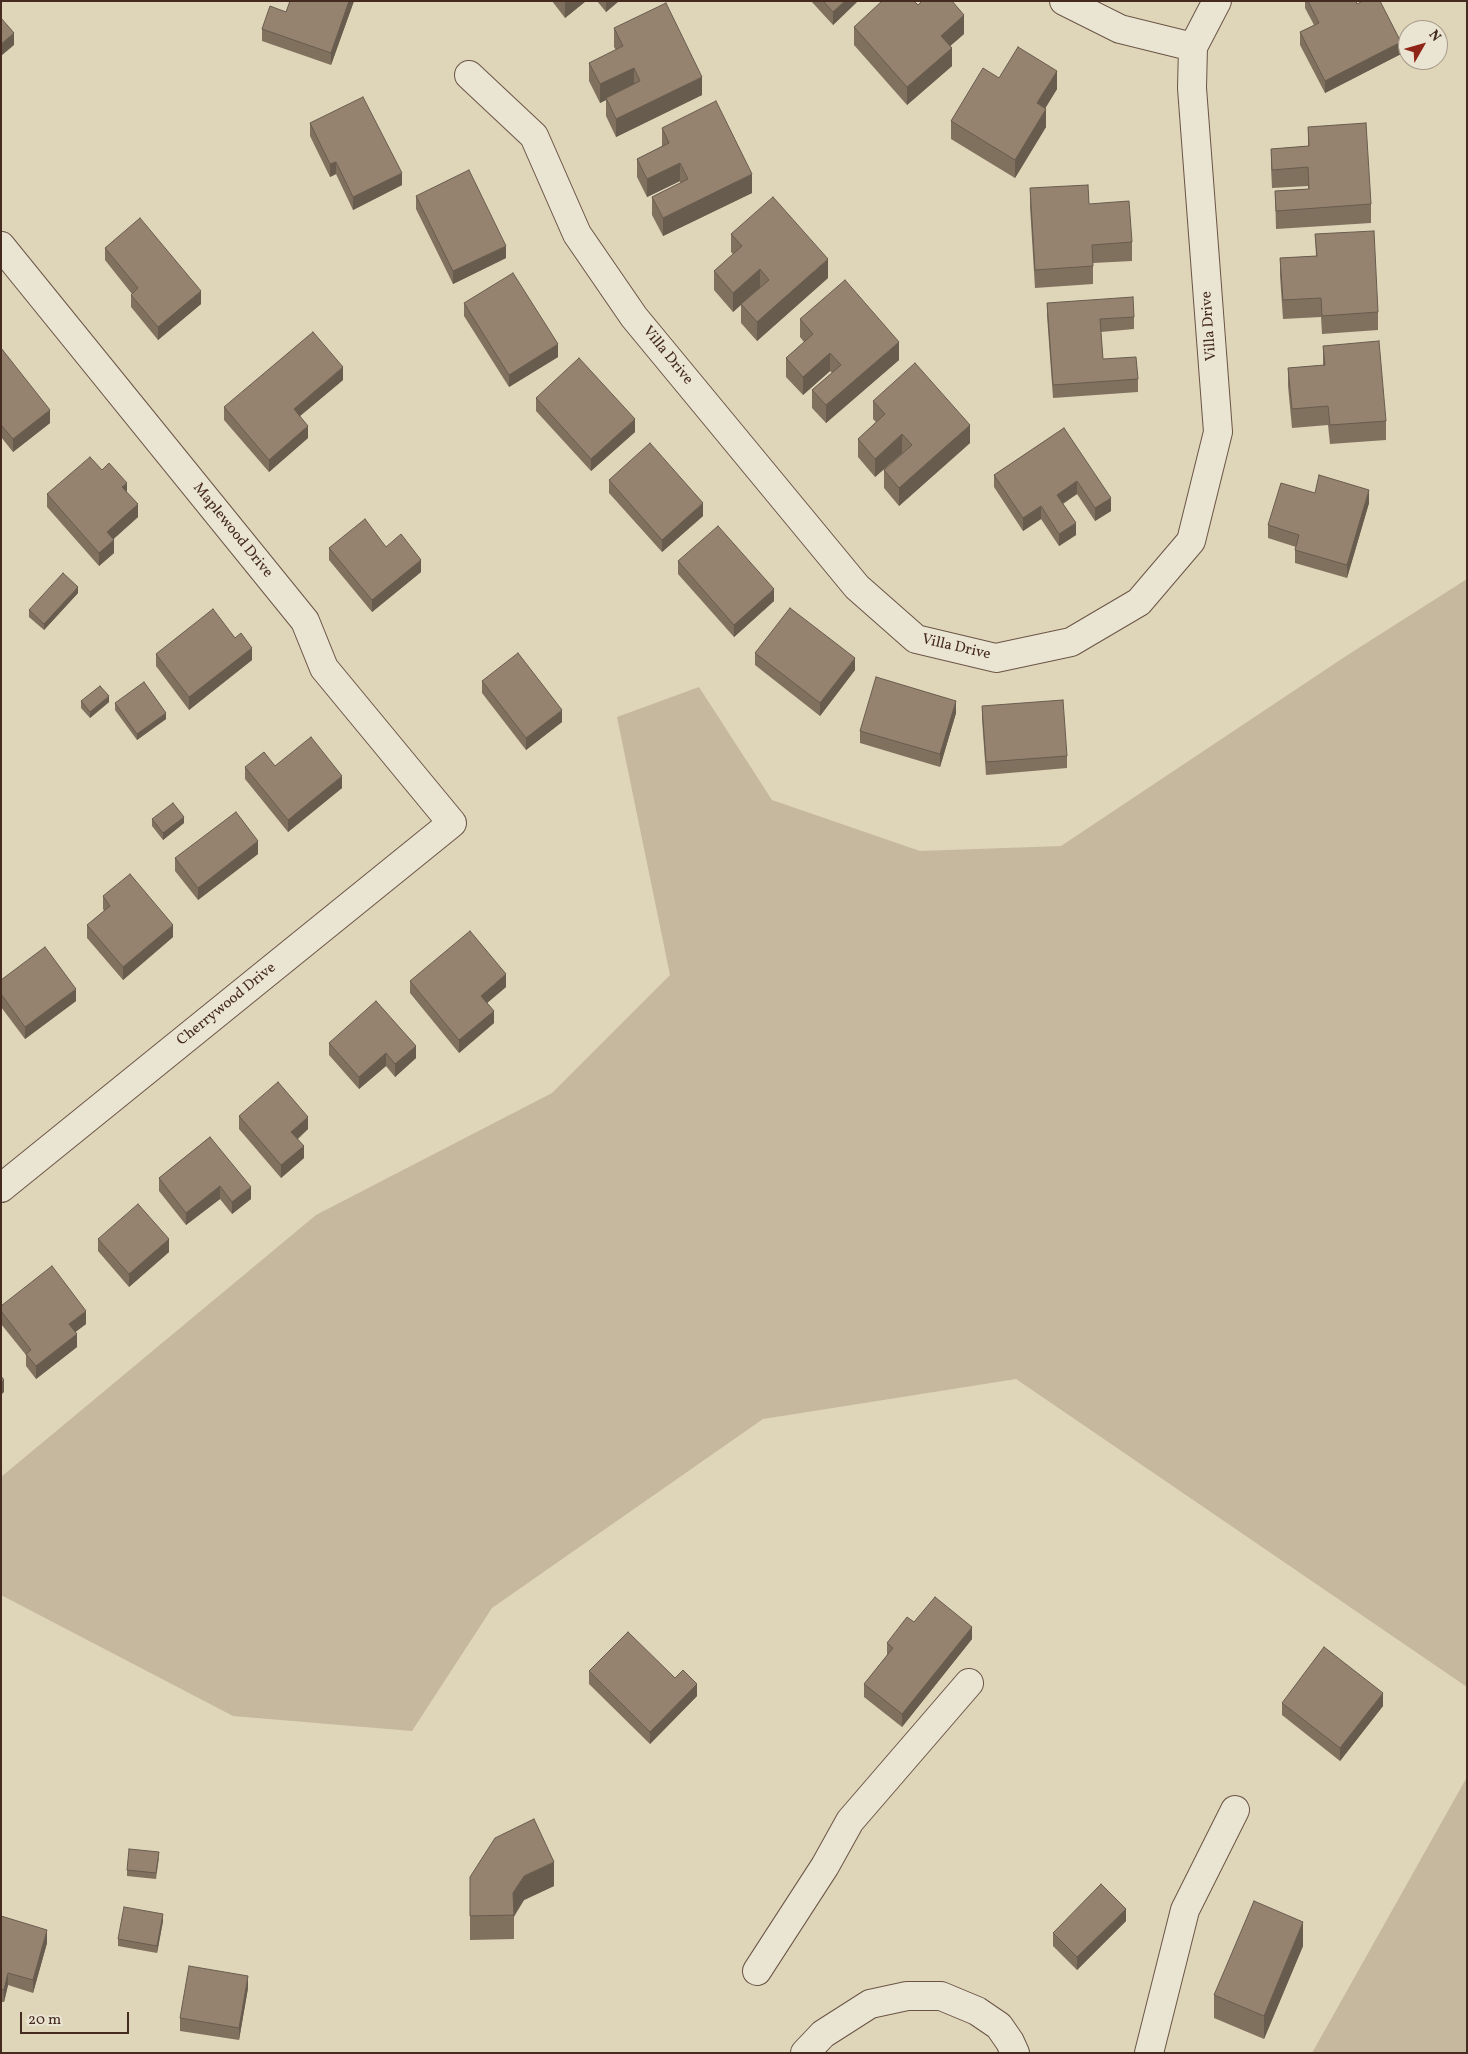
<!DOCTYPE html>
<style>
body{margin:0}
#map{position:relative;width:1468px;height:2054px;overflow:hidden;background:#dfd5b9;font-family:Vollkorn,serif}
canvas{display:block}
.frame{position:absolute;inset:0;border:2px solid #442a1f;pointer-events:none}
.north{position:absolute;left:1398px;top:20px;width:50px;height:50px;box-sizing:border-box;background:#eae4d2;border:1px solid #a89a8a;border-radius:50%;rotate:52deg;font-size:14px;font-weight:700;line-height:20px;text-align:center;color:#442a1f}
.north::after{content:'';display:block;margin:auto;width:18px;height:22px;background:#8f2418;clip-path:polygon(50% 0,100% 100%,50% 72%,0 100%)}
.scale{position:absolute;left:20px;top:2012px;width:109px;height:22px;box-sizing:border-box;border:2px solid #442a1f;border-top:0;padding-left:6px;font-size:15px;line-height:18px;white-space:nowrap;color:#442a1f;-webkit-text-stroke:4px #eae4d2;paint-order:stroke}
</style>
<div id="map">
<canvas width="1468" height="2054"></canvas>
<div class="frame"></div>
<div class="north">N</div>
<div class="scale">20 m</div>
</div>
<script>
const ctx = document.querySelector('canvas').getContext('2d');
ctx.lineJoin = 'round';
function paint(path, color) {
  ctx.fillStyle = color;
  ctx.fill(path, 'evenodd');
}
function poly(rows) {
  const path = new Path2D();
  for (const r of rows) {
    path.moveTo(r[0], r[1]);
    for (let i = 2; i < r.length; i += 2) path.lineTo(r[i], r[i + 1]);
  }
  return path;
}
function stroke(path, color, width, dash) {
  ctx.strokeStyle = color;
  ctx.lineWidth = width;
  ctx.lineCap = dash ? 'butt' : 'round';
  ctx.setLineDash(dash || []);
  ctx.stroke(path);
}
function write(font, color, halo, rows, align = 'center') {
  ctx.font = font + ' Vollkorn,serif';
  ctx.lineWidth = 5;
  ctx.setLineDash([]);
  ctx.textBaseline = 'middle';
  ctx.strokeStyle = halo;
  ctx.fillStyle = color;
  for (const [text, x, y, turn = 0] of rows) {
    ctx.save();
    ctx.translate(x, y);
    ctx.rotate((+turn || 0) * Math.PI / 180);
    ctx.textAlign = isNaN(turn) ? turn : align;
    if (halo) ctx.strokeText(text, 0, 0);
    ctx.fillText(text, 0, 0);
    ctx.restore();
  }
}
paint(poly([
 [1467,579,1467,1687,1016,1379,763,1419,492,1608,412,1731,233,1716,1,1595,1,1477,316,1215,552,1093,670,975,617,717,699,687,772,800,920,851,1061,846,1346,656],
 [1467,1777,1467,2053,1312,2053]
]), '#c5b89f');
const minor = poly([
 [1064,1,1120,29,1193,47],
 [469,75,534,136,577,234,634,317,857,587,916,639,996,658,1071,642,1139,602,1191,541,1218,432,1192,88,1193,47,1217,1],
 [1,246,305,621,324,668,452,823,1,1188],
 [757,1971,825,1866,850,1821,969,1683],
 [805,2053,823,2034,870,2004,907,1996,941,1996,977,2011,999,2026,1010,2042,1015,2053],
 [1149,2053,1185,1910,1235,1810]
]);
stroke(minor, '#6b5546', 30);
stroke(minor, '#eae4d2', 28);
paint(poly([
 [354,1,331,65,262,41,262,29,286,12],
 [552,1,586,1,565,18],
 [597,1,619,1,606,12],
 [811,1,858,1,833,25],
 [1305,1,1356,1,1357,4,1401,54,1325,93,1300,45,1300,32,1314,25,1305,8],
 [918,5,964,34,950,46,952,66,907,105,854,45,854,27],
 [614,28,702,95,616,137,606,116,606,100,600,103,589,81,589,63,616,50,614,47],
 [999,78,1057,89,1045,108,1046,127,1015,178,951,139,951,121],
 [310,123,402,185,353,210,336,174,330,177,310,136],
 [1308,127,1371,204,1371,223,1276,229,1275,191,1308,189,1308,186,1272,188,1271,167,1271,149,1308,146],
 [662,128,752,193,663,236,652,215,652,197,680,183,680,181,647,197,637,177,637,159,662,146],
 [1030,188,1089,204,1132,242,1132,261,1093,263,1093,284,1035,288,1030,207],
 [416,196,506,258,453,284,416,209],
 [731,234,828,278,757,341,741,323,741,304,760,288,733,312,714,290,714,271,733,254,731,252],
 [1315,234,1378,312,1378,330,1322,334,1321,317,1283,319,1280,276,1280,258,1316,256],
 [105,248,201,304,158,340,131,307,131,295,132,294,105,260],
 [464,303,558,357,509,387,464,316],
 [1047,303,1134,317,1134,329,1101,332,1103,359,1138,379,1138,392,1053,398,1047,316],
 [800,319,899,360,826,423,812,408,812,390,832,373,830,371,803,395,786,377,786,358,804,342,800,337],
 [1323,346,1386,421,1386,440,1330,444,1328,425,1292,428,1288,386,1288,368,1323,365],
 [1,348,50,423,13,452,1,437],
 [343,380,300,416,308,438,269,472,224,420,224,407],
 [536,398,635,432,591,471,536,411],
 [873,401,970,443,899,506,884,488,884,470,903,453,875,477,858,457,858,439,876,422,873,419],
 [1064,428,1111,511,1095,521,1077,494,1063,504,1076,535,1059,546,1041,519,1023,531,994,487,994,475],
 [102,470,127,493,138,517,113,539,114,553,99,566,47,507,47,494],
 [609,480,703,516,662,552,609,493],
 [1315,493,1369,503,1347,578,1295,563,1295,550,1296,547,1268,538,1268,525],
 [386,547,421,572,372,612,329,560,329,548],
 [678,561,774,601,734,637,678,574],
 [78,593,44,630,29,617,29,610],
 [235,638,252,660,189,710,156,666,156,654],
 [755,653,855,670,820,716,755,665],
 [482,681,562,722,526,750,482,693],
 [81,701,109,702,90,718,81,708],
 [115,703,166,719,137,740,115,710],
 [982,706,1067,756,1067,768,986,775,982,719],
 [956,713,940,767,860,743,860,731],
 [275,766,342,788,288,832,245,779,245,767],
 [152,819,184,823,163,840,152,826],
 [258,854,198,900,175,871,175,858],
 [103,896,173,937,123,980,87,938,87,925,104,911,103,909],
 [1,980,76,1001,25,1039,1,1007],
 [410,981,506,987,487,1003,494,1023,459,1053,410,993],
 [329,1043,416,1058,395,1077,386,1066,359,1089,329,1055],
 [239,1116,308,1129,298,1139,304,1158,281,1178,239,1129],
 [210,1137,251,1199,232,1214,220,1199,186,1225,159,1191,159,1178],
 [98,1239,169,1252,129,1287,98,1251],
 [1,1306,86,1324,75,1332,77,1347,36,1379,26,1366,26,1355,1,1324],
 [914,1622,972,1639,902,1727,864,1697,864,1684,887,1655,887,1643],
 [589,1671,675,1678,697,1696,650,1744,589,1684],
 [1282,1703,1383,1706,1340,1761,1282,1715],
 [159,1858,156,1879,127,1876,127,1870],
 [470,1877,554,1886,524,1900,514,1917,514,1939,470,1940],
 [1,1916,47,1943,33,1993,8,1985,4,2002,1,2002],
 [163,1921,157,1953,118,1946,118,1939],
 [1126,1921,1077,1970,1053,1946,1053,1933],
 [1303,1946,1264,2039,1214,2018,1214,1995],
 [248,1988,239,2040,180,2031,180,2018]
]), '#80715f');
paint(poly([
 [349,1,354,1,331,65,331,53],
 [565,1,586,1,565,18],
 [606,1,619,1,606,12],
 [845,1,858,1,833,25,833,12],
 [964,15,964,34,941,54,941,36],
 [14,33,14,45,1,56,1,44],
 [1401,42,1401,54,1325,93,1325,81],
 [952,48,952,66,907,105,907,87],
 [634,68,634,86,606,98,606,100,600,103,600,84],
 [1057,71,1057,89,1037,122,1037,103],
 [702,77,702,95,616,137,616,119],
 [1046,109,1046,127,1015,178,1015,160],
 [336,162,336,174,330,177,330,164],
 [680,163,680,181,647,197,647,179],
 [402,173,402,185,353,210,353,197],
 [752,174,752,193,663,236,663,218],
 [506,246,506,258,453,284,453,271],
 [828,259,828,278,757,341,757,322],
 [760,269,760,288,733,312,733,293],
 [201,291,201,304,158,340,158,327],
 [899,342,899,360,826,423,826,405],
 [558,344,558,357,509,387,509,375],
 [830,353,830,371,803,395,803,377],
 [343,367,343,380,294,421,294,409],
 [50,410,50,423,13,452,13,439],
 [635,419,635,432,591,471,591,459],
 [970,425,970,443,899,506,899,488],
 [308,426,308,438,269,472,269,460],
 [902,434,902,453,875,477,875,459],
 [1077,481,1077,494,1057,507,1057,495],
 [127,483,127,495,122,487],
 [1369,490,1369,503,1347,578,1347,565],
 [1111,498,1111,511,1095,521,1095,508],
 [703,503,703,516,662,552,662,540],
 [138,504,138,517,107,545,107,532],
 [1041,506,1041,519,1023,531,1023,518],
 [1076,523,1076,535,1059,546,1059,534],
 [114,540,114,553,99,566,99,553],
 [421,560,421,572,372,612,372,600],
 [78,587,78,593,44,630,44,624],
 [774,589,774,601,734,637,734,625],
 [252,648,252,660,189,710,189,697],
 [855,658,855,670,820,716,820,703],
 [109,696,109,702,90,718,90,712],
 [956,701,956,713,940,767,940,754],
 [562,710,562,722,526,750,526,738],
 [166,713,166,719,137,740,137,734],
 [342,776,342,788,288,832,288,820],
 [184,817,184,823,163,840,163,833],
 [258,841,258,854,198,900,198,888],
 [173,925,173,937,123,980,123,967],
 [506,974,506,987,481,1008,481,996],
 [76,989,76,1001,25,1039,25,1027],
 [494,1011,494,1023,459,1053,459,1040],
 [416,1046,416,1058,395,1077,395,1064],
 [386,1053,386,1066,359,1089,359,1077],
 [308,1117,308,1129,291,1144,291,1132],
 [304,1146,304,1158,281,1178,281,1165],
 [220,1186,220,1199,186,1225,186,1213],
 [251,1187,251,1199,232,1214,232,1202],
 [169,1239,169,1252,129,1287,129,1274],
 [86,1311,86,1324,69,1337,69,1324],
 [77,1334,77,1347,36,1379,36,1366],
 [4,1380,4,1392,1,1395,1,1383],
 [972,1627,972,1639,902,1727,902,1714],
 [697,1684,697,1696,650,1744,650,1732],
 [1383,1693,1383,1706,1340,1761,1340,1748],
 [554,1862,554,1886,524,1900,513,1917,513,1893,524,1876],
 [1126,1909,1126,1921,1077,1970,1077,1957],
 [163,1914,163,1921,157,1953,157,1946],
 [1303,1922,1303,1946,1264,2039,1264,2016],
 [47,1930,47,1943,33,1993,33,1980],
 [8,1973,8,1985,4,2002,4,1990],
 [248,1976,248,1988,239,2040,239,2028]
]), '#685c4e');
const building = poly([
 [290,1,349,1,331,53,262,29,270,6,286,12,290,1],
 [823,1,845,1,833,12,823,1],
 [882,1,914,1,918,5,922,1,952,1,964,15,941,36,952,48,907,87,854,27,882,1],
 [1308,1,1356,1,1357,4,1363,1,1380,1,1401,42,1325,81,1300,32,1319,23,1308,1],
 [666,3,702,77,616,119,606,98,640,81,634,68,600,84,589,63,623,46,614,28,666,3],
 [1,18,14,33,1,44,1,18],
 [1018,47,1057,71,1037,103,1046,109,1015,160,951,121,983,68,999,78,1018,47],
 [363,97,402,173,353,197,336,162,330,164,310,123,363,97],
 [716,101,752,174,663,218,652,197,688,179,680,163,647,179,637,159,669,143,662,128,716,101],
 [1366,123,1371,204,1276,211,1275,191,1309,189,1308,167,1272,170,1271,149,1309,146,1308,127,1366,123],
 [469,170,506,246,453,271,416,196,469,170],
 [1088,185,1089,204,1129,201,1132,242,1092,245,1093,266,1035,270,1030,188,1088,185],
 [773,197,828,259,757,322,741,304,769,280,760,269,733,293,714,271,742,246,731,234,773,197],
 [140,218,201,291,158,327,131,295,138,288,105,248,140,218],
 [1374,231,1378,312,1322,316,1321,298,1283,300,1280,258,1317,256,1315,234,1374,231],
 [513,273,558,344,509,375,464,303,513,273],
 [845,280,899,342,826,405,812,390,841,365,830,353,803,377,786,358,813,334,800,319,845,280],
 [1133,297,1134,317,1100,319,1103,359,1136,357,1138,379,1053,385,1047,303,1133,297],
 [313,332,343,367,294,409,308,426,269,460,224,407,313,332],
 [1379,341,1386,421,1330,425,1328,406,1292,409,1288,368,1325,365,1323,346,1379,341],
 [1,348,50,410,13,439,1,425,1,348],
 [579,358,635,419,591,459,536,398,579,358],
 [915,363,970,425,899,488,884,470,912,445,902,434,875,459,858,439,885,414,873,401,915,363],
 [1064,428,1111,498,1095,508,1077,481,1057,495,1076,523,1059,534,1041,506,1023,518,994,475,1064,428],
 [650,443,703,503,662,540,609,480,650,443],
 [90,457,102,470,109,463,127,483,122,487,138,504,107,532,114,540,99,553,47,494,90,457],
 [1319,475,1369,490,1347,565,1295,550,1299,535,1268,525,1281,483,1315,493,1319,475],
 [365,519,386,547,401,534,421,560,372,600,329,548,365,519],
 [718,526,774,589,734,625,678,561,718,526],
 [63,573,78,587,44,624,29,610,63,573],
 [790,608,855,658,820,703,755,653,790,608],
 [213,609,235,638,241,633,252,648,189,697,156,654,213,609],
 [518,653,562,710,526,738,482,681,518,653],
 [876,677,956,701,940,754,860,731,876,677],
 [144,682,166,713,137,734,115,703,144,682],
 [100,686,109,696,90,712,81,701,100,686],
 [1063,700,1067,756,986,762,982,706,1063,700],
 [311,737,342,776,288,820,245,767,264,752,275,766,311,737],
 [173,803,184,817,163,833,152,819,173,803],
 [236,812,258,841,198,888,175,858,236,812],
 [130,874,173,925,123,967,87,925,110,906,103,896,130,874],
 [470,931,506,974,481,996,494,1011,459,1040,410,981,470,931],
 [45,947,76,989,25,1027,1,994,1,980,45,947],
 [376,1001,416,1046,395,1064,386,1053,359,1077,329,1043,376,1001],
 [278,1082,308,1117,291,1132,304,1146,281,1165,239,1116,278,1082],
 [210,1137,251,1187,232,1202,220,1186,186,1213,159,1178,210,1137],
 [138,1204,169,1239,129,1274,98,1239,138,1204],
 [52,1266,86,1311,69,1324,77,1334,36,1366,26,1354,31,1350,1,1311,1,1306,52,1266],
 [1,1376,4,1380,1,1383,1,1376],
 [935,1597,972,1627,902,1714,864,1684,893,1648,887,1643,907,1617,914,1622,935,1597],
 [628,1632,675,1678,683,1670,697,1684,650,1732,589,1671,628,1632],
 [1324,1647,1383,1693,1340,1748,1282,1703,1324,1647],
 [534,1819,554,1862,524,1876,513,1893,514,1915,470,1916,470,1877,495,1838,534,1819],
 [129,1849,159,1852,156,1873,127,1870,129,1849],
 [1101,1884,1126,1909,1077,1957,1053,1933,1101,1884],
 [1254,1901,1303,1922,1264,2016,1214,1995,1254,1901],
 [124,1907,163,1914,157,1946,118,1939,124,1907],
 [1,1916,47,1930,33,1980,8,1973,4,1990,1,1989,1,1916],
 [189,1966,248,1976,239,2028,180,2018,189,1966]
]);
paint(building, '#95836f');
stroke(building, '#685c4e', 1);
write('15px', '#442a1f', '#eae4d2', [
 ["Villa Drive",1210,326,-94],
 ["Villa Drive",667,356,51],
 ["Maplewood Drive",232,531,51],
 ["Villa Drive",956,648,13],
 ["Cherrywood Drive",227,1005,-39]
]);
</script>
